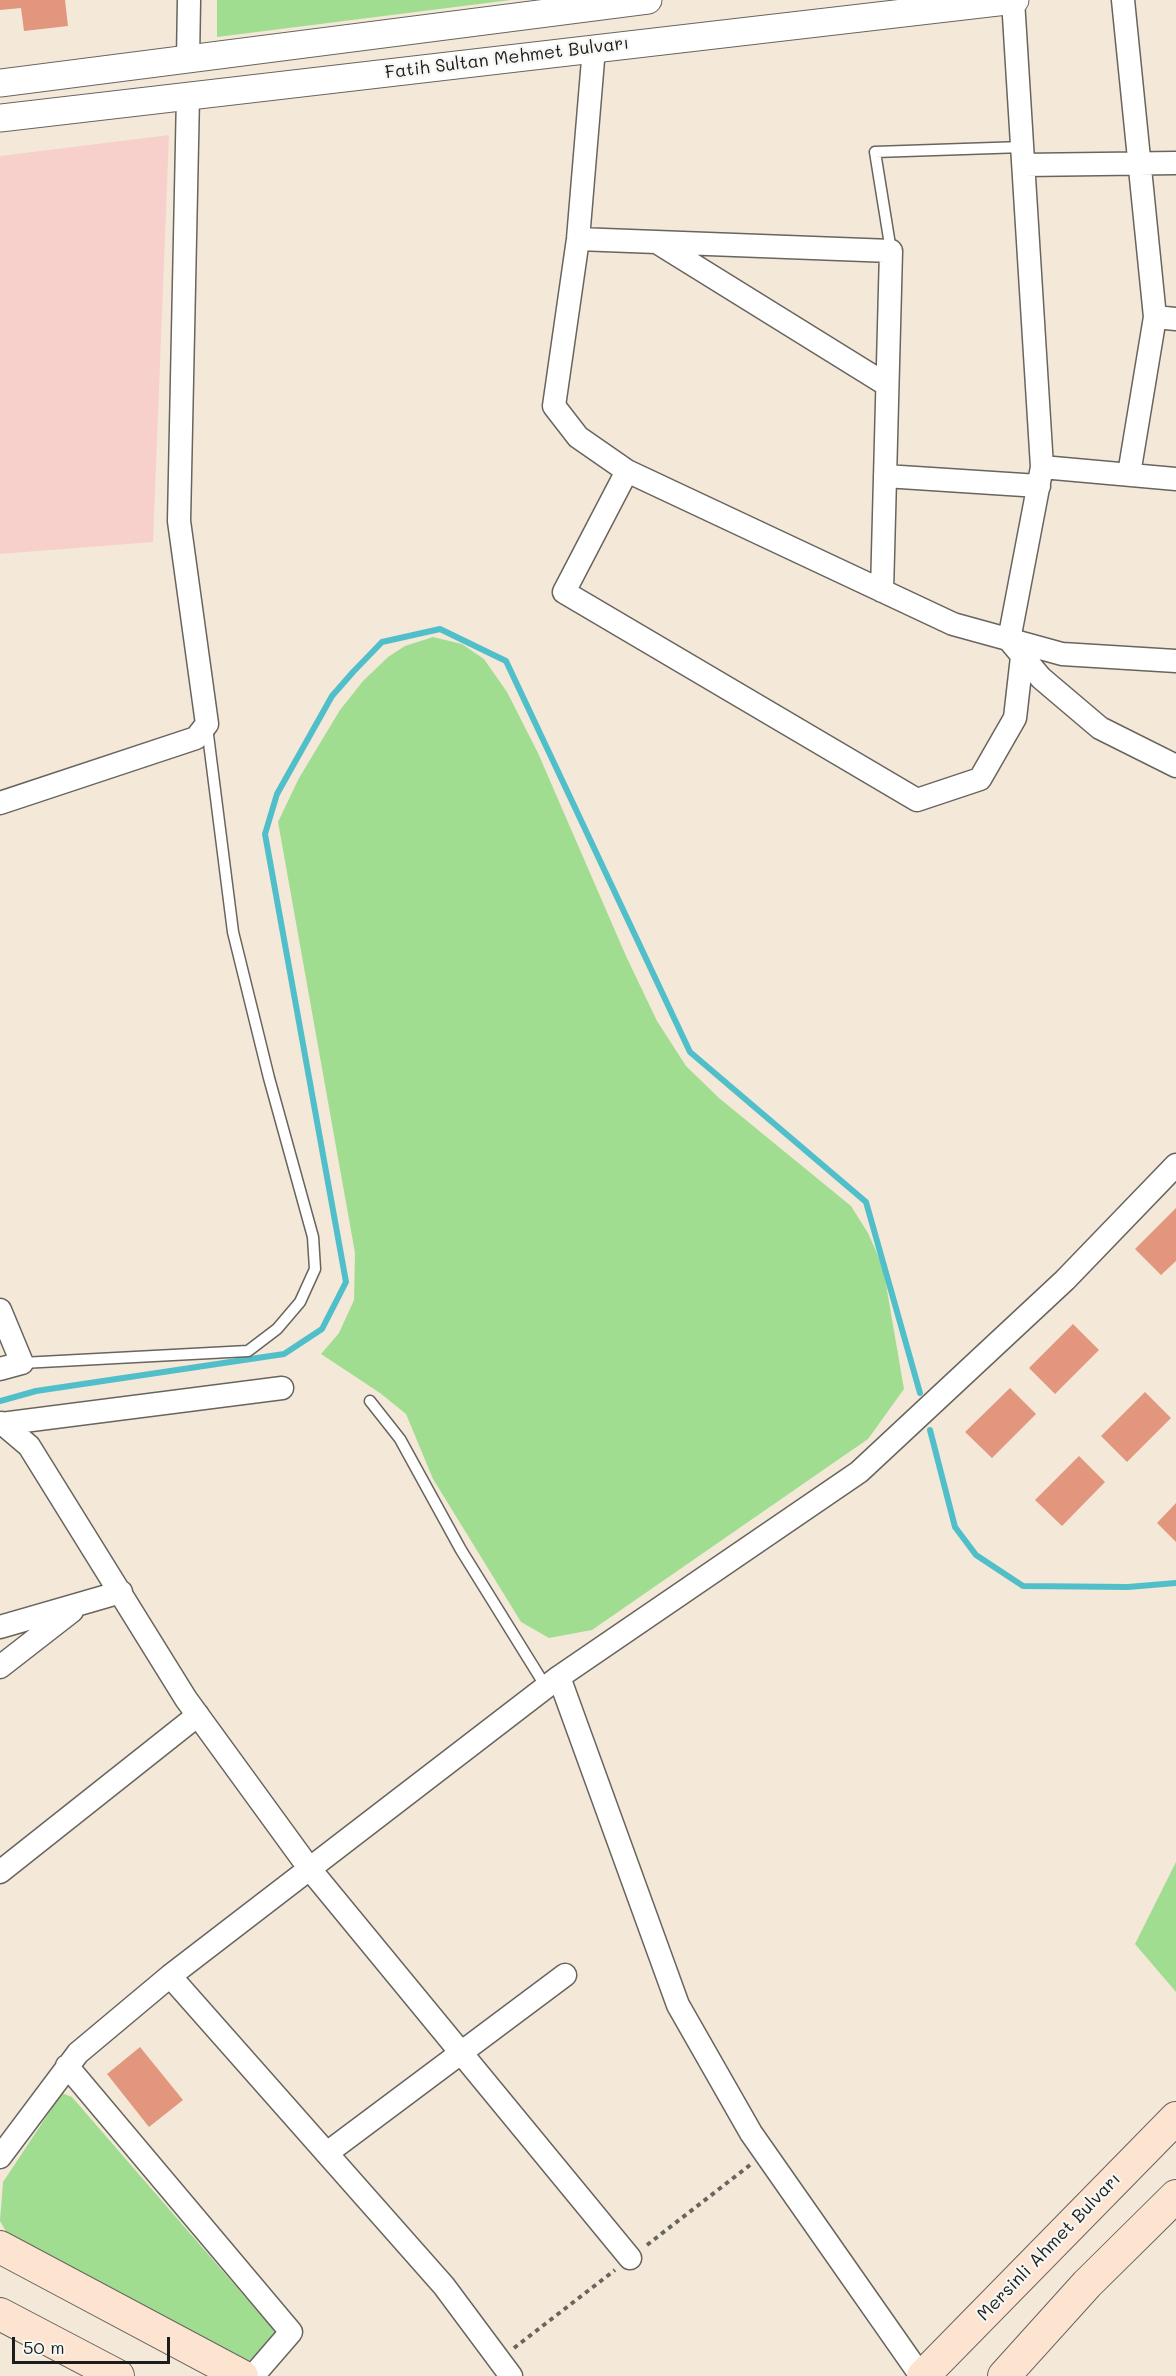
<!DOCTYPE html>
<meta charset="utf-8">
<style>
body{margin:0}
#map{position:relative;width:1176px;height:2376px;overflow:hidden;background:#f4e9d8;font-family:Mali,sans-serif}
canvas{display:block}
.scale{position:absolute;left:12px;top:2337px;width:158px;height:27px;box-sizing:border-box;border:3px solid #1c1c1c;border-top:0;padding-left:8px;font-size:18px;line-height:21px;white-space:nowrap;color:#1c1c1c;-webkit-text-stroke:4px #f6f6f2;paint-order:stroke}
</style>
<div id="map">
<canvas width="1176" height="2376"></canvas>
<div class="scale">50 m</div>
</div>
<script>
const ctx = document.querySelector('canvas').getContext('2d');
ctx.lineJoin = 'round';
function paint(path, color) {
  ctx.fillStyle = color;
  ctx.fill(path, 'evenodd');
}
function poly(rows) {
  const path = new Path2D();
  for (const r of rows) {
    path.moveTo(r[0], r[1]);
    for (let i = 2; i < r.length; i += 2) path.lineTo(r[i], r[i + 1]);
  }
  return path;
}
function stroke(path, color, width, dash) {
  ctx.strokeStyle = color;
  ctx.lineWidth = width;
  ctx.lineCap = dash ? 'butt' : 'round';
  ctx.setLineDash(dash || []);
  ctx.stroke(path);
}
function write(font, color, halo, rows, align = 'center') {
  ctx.font = font + ' Mali,sans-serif';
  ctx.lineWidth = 4.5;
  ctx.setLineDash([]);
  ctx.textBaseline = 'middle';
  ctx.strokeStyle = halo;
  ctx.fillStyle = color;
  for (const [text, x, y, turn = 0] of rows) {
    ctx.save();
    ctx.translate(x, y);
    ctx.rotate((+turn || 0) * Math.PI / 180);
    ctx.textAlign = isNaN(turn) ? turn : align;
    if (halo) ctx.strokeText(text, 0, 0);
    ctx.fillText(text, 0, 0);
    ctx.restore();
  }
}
paint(poly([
 [169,135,153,542,0,554,0,156]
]), '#f7d0cc');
paint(poly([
 [217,0,511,0,217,37],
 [433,637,462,644,484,659,507,692,538,753,626,956,657,1021,686,1066,719,1098,851,1206,868,1233,883,1267,904,1389,868,1439,592,1630,549,1638,521,1622,433,1479,406,1414,380,1393,321,1354,339,1333,354,1300,355,1253,278,822,299,778,340,710,363,681,388,657,405,646],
 [1176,1862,1176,1992,1135,1944],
 [62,2093,72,2097,278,2335,249,2361,8,2235,0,2221,3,2182]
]), '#a1dd91');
stroke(poly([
 [0,1401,36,1391,284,1354,322,1329,346,1282,265,834,277,794,332,696,353,672,382,642,440,629,506,661,690,1052,866,1202,920,1393],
 [930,1430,955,1527,976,1555,1023,1586,1128,1587,1176,1583]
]), '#51bfca', 6);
paint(poly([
 [0,0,65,0,68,26,24,31,21,8,0,10],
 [1176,1208,1176,1261,1161,1275,1135,1249],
 [1073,1324,1099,1350,1055,1394,1029,1368],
 [1010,1388,1036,1414,992,1458,965,1432],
 [1145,1392,1171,1418,1127,1462,1101,1436],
 [1079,1456,1105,1482,1062,1526,1035,1500],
 [1176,1503,1176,1542,1157,1523],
 [140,2047,183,2100,149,2127,107,2074]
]), '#e2967d');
const service = poly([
 [891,251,875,152,1023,147],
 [22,1363,248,1351,277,1329,300,1302,315,1269,313,1237,269,1078,233,932,207,727],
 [370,1401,400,1439,461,1550,546,1687]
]);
const minor = poly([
 [1013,0,1042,467,1009,640,1041,678,1100,728,1176,766],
 [1123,0,1155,317,1129,474],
 [594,48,578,239,554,406,578,437,627,471,953,624,1062,654,1176,661],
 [188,60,189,0],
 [1024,165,1176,163],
 [578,239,891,251,882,591],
 [658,243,887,385],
 [1155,317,1176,319],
 [1042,467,1176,479],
 [627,471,564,592,917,800,980,779,1015,718,1023,648],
 [885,476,1039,486],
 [0,803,196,738,207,724,179,521,188,96],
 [0,1310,22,1363,0,1369],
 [2,1423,29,1446,186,1699,309,1868,630,2258],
 [0,1424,282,1388],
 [0,1627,121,1592],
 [0,1667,72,1611],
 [559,1677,678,2005,751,2133,921,2376],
 [0,1872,198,1715],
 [170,1976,444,2286,511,2376],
 [67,2066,291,2332,253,2376],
 [327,2153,565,1975],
 [0,2157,78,2053,170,1976,559,1677,859,1472,1065,1280,1176,1165]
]);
const tertiary = poly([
 [0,83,648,0],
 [0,118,1015,0]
]);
const secondary = poly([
 [0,2247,242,2376],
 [0,2314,118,2376],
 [923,2376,1176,2118],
 [1004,2376,1087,2284,1176,2196]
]);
stroke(service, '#68645e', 13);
stroke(minor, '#68645e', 25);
stroke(tertiary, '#68645e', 29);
stroke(secondary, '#68645e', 34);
stroke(poly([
 [647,2245,750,2165],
 [514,2348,615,2270]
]), '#68645e', 4, [4.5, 4.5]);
stroke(service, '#fff', 10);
stroke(minor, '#fff', 22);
stroke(tertiary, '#fff', 27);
stroke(secondary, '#fde4d1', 32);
write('18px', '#1c1c1c', '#f6f6f2', [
 ["Fatih Sultan Mehmet Bulvarı",507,58,-7],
 ["Mersinli Ahmet Bulvarı",1049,2247,-46]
]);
</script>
